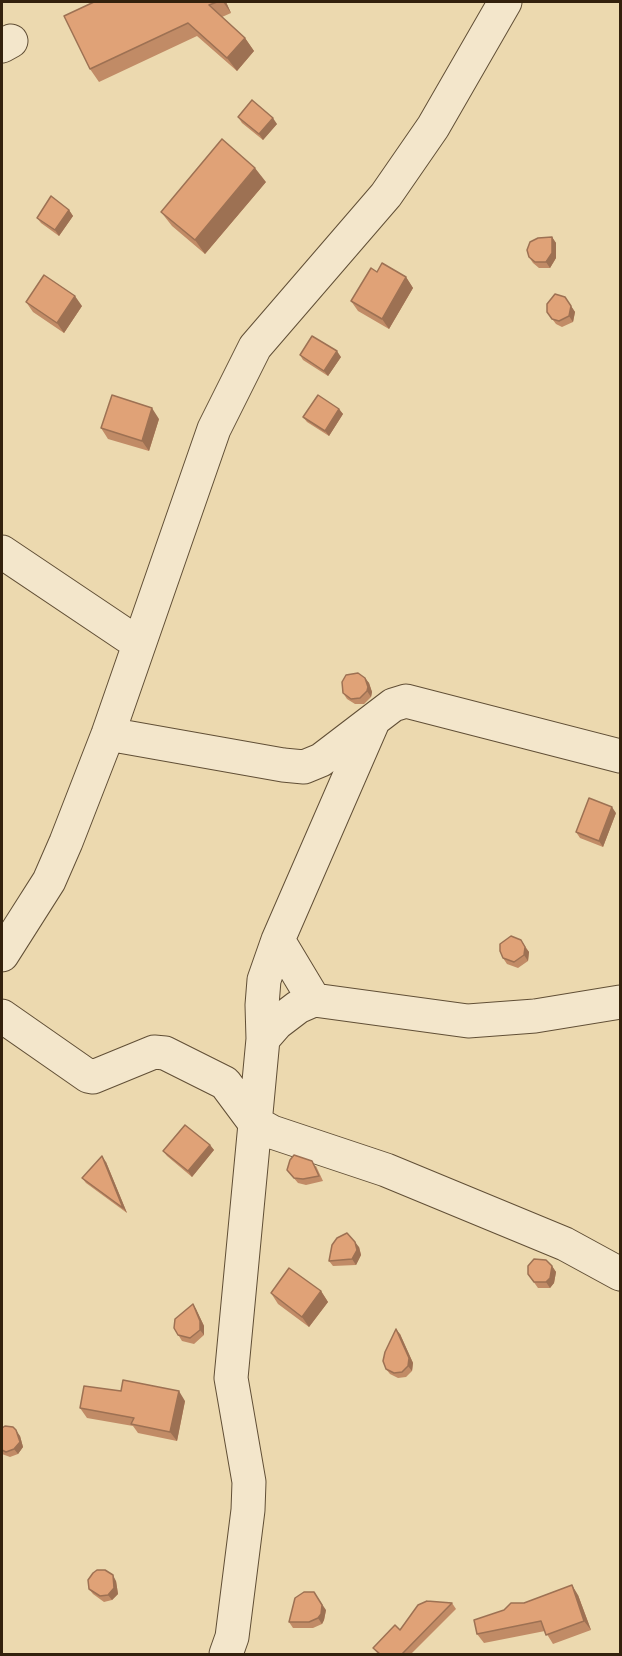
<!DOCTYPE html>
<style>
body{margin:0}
#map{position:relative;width:622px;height:1656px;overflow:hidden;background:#ecd9af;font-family:"IM FELL Great Primer",serif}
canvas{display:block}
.frame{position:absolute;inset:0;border:3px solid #33210d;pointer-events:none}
</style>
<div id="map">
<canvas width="622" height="1656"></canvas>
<div class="frame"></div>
</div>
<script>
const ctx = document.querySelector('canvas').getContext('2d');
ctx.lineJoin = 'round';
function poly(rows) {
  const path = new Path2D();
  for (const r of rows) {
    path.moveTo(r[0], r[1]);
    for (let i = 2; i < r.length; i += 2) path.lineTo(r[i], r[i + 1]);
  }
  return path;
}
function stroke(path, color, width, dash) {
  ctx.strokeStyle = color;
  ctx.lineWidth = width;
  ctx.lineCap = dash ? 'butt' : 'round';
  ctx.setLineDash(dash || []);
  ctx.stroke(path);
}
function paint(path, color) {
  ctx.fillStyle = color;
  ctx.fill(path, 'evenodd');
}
const minor = poly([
 [2,46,11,41],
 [2,552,139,644],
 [108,734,283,765,304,767,321,760,393,705,406,701,620,756],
 [278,940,314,1000],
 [2,955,49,881,66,842,108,734,214,429,255,347,386,195,433,127,505,2],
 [2,1016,88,1076,93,1077,154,1052,165,1053,225,1083,254,1122,272,1132,386,1170,565,1244,620,1274],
 [263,1039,262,1005,264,980,278,940,372,724],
 [226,1654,232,1637,248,1510,249,1482,231,1378,263,1039,277,1023,298,1007,314,1000,468,1021,535,1016,620,1002]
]);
stroke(minor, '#614f36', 35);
stroke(minor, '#f3e6cb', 33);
paint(poly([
 [94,2,226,2,231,13,222,17,245,38,254,51,237,71,197,36,99,82,90,69],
 [238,117,277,124,263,140,242,123],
 [266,182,205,254,172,226,161,212],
 [69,210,73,216,59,236,41,223,37,218],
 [552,237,556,243,556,258,550,268,539,268,533,263,529,257],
 [377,272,406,277,413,288,389,329,358,311,351,301],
 [565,297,575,312,573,322,562,327,556,324,547,312],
 [26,302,82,306,64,333,33,312],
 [300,355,341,357,328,376,303,360],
 [339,409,343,414,329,436,307,422,303,417],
 [159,419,149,451,108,439,101,428],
 [365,678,369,683,372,692,371,697,364,704,355,704,347,699,343,693],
 [616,813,603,847,580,838,576,832],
 [521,940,529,952,528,961,518,968,507,964,503,958],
 [210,1145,214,1150,192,1177,167,1156,163,1151],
 [106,1162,127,1213,86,1183,82,1178],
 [316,1166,323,1181,306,1185,298,1183,287,1170],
 [359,1247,361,1255,356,1265,333,1266,329,1261],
 [552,1266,556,1272,554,1283,550,1288,538,1288,528,1274],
 [321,1291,328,1302,309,1327,278,1304,271,1293],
 [193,1304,196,1309,204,1326,204,1335,194,1344,182,1341,174,1328],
 [400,1334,413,1363,412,1371,406,1377,398,1378,390,1374,386,1369],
 [185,1401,177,1441,138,1433,133,1426,87,1418,80,1408],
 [2,1428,20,1436,23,1447,18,1454,10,1457,2,1454],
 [116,1581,118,1594,112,1600,104,1602,93,1594,89,1589],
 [578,1595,591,1630,553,1644,545,1631,484,1643,477,1634,524,1603],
 [452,1603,456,1609,411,1654,378,1654,373,1648,400,1630],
 [326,1610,324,1620,322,1624,313,1628,293,1628,289,1622]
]), '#c18b66');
paint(poly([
 [223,2,226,2,231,13],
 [245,38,254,51,237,71,227,58],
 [273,118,277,124,263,140,259,134],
 [255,168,266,182,205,254,195,240],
 [69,210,73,216,59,236,55,230],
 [552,237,556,243,556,258,550,268,546,262],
 [406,277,413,288,389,329,382,319],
 [75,296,82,306,64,333,57,323],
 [571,306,575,312,573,322,569,316],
 [337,351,341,357,328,376,324,371],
 [152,408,159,419,149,451,142,441],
 [339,409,343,414,329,436,325,431],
 [365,678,369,683,372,692,371,697,367,691],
 [612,807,616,813,603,847,599,841],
 [525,947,529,952,528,961,524,955],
 [210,1145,214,1150,192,1177,188,1171],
 [102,1156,106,1162,127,1213,123,1208],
 [355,1242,359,1247,361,1255,356,1265,352,1259],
 [552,1266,556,1272,554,1283,550,1288,546,1282],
 [321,1291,328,1302,309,1327,302,1317],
 [193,1304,196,1309,204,1326,204,1335,200,1330],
 [396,1329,400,1334,413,1363,412,1371,408,1366],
 [179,1391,185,1401,177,1441,170,1432],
 [16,1430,20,1436,23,1447,18,1454,14,1449],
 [113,1575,116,1581,118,1594,112,1600,108,1595],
 [572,1585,578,1595,591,1630,584,1621],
 [314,1592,326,1610,324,1620,322,1624,318,1618]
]), '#9d7153');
const building = poly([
 [94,2,217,2,209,5,245,38,227,58,188,23,90,69,64,16,94,2],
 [252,100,273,118,259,134,238,117,252,100],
 [222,139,255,168,195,240,161,212,222,139],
 [51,196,69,210,55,230,37,218,51,196],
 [552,237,552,253,546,262,535,262,529,257,527,250,530,242,538,238,552,237],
 [382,263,406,277,382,319,351,301,371,268,377,272,382,263],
 [44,275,75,296,57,323,26,302,44,275],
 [555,294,565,297,571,306,569,316,559,321,552,319,547,312,547,304,555,294],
 [312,336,337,351,324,371,300,355,312,336],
 [112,395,152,408,142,441,101,428,112,395],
 [318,395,339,409,325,431,303,417,318,395],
 [358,673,365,678,368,687,367,691,360,698,351,699,343,693,342,682,346,675,358,673],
 [589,798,612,807,599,841,576,832,589,798],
 [511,936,521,940,525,947,524,955,514,962,503,958,500,951,500,944,511,936],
 [185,1125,210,1145,188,1171,163,1151,185,1125],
 [294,1155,312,1161,319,1176,303,1179,294,1178,287,1170,290,1160,294,1155],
 [102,1156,123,1208,82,1178,102,1156],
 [347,1233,355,1242,357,1250,352,1259,329,1261,332,1245,337,1238,347,1233],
 [534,1259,546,1260,552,1266,550,1278,546,1282,534,1282,528,1274,528,1266,534,1259],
 [289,1268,321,1291,302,1317,271,1293,289,1268],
 [193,1304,200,1321,200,1330,190,1338,178,1335,174,1328,175,1319,193,1304],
 [396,1329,409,1358,408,1366,402,1372,394,1373,386,1369,383,1361,385,1352,396,1329],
 [123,1380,179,1391,170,1432,131,1424,134,1418,80,1408,84,1386,121,1391,123,1380],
 [5,1426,13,1427,16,1430,20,1442,14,1449,6,1452,2,1450,2,1428,5,1426],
 [97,1570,105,1570,113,1575,114,1588,108,1595,100,1596,89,1589,88,1580,93,1573,97,1570],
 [572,1585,584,1621,546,1635,541,1621,477,1634,474,1620,504,1610,511,1603,524,1603,572,1585],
 [304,1592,314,1592,322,1605,321,1614,318,1618,309,1622,289,1622,295,1598,304,1592],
 [427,1601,452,1603,402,1654,380,1654,373,1648,395,1625,400,1630,418,1605,427,1601]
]);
paint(building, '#e0a277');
stroke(building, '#9d7153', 1.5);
</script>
